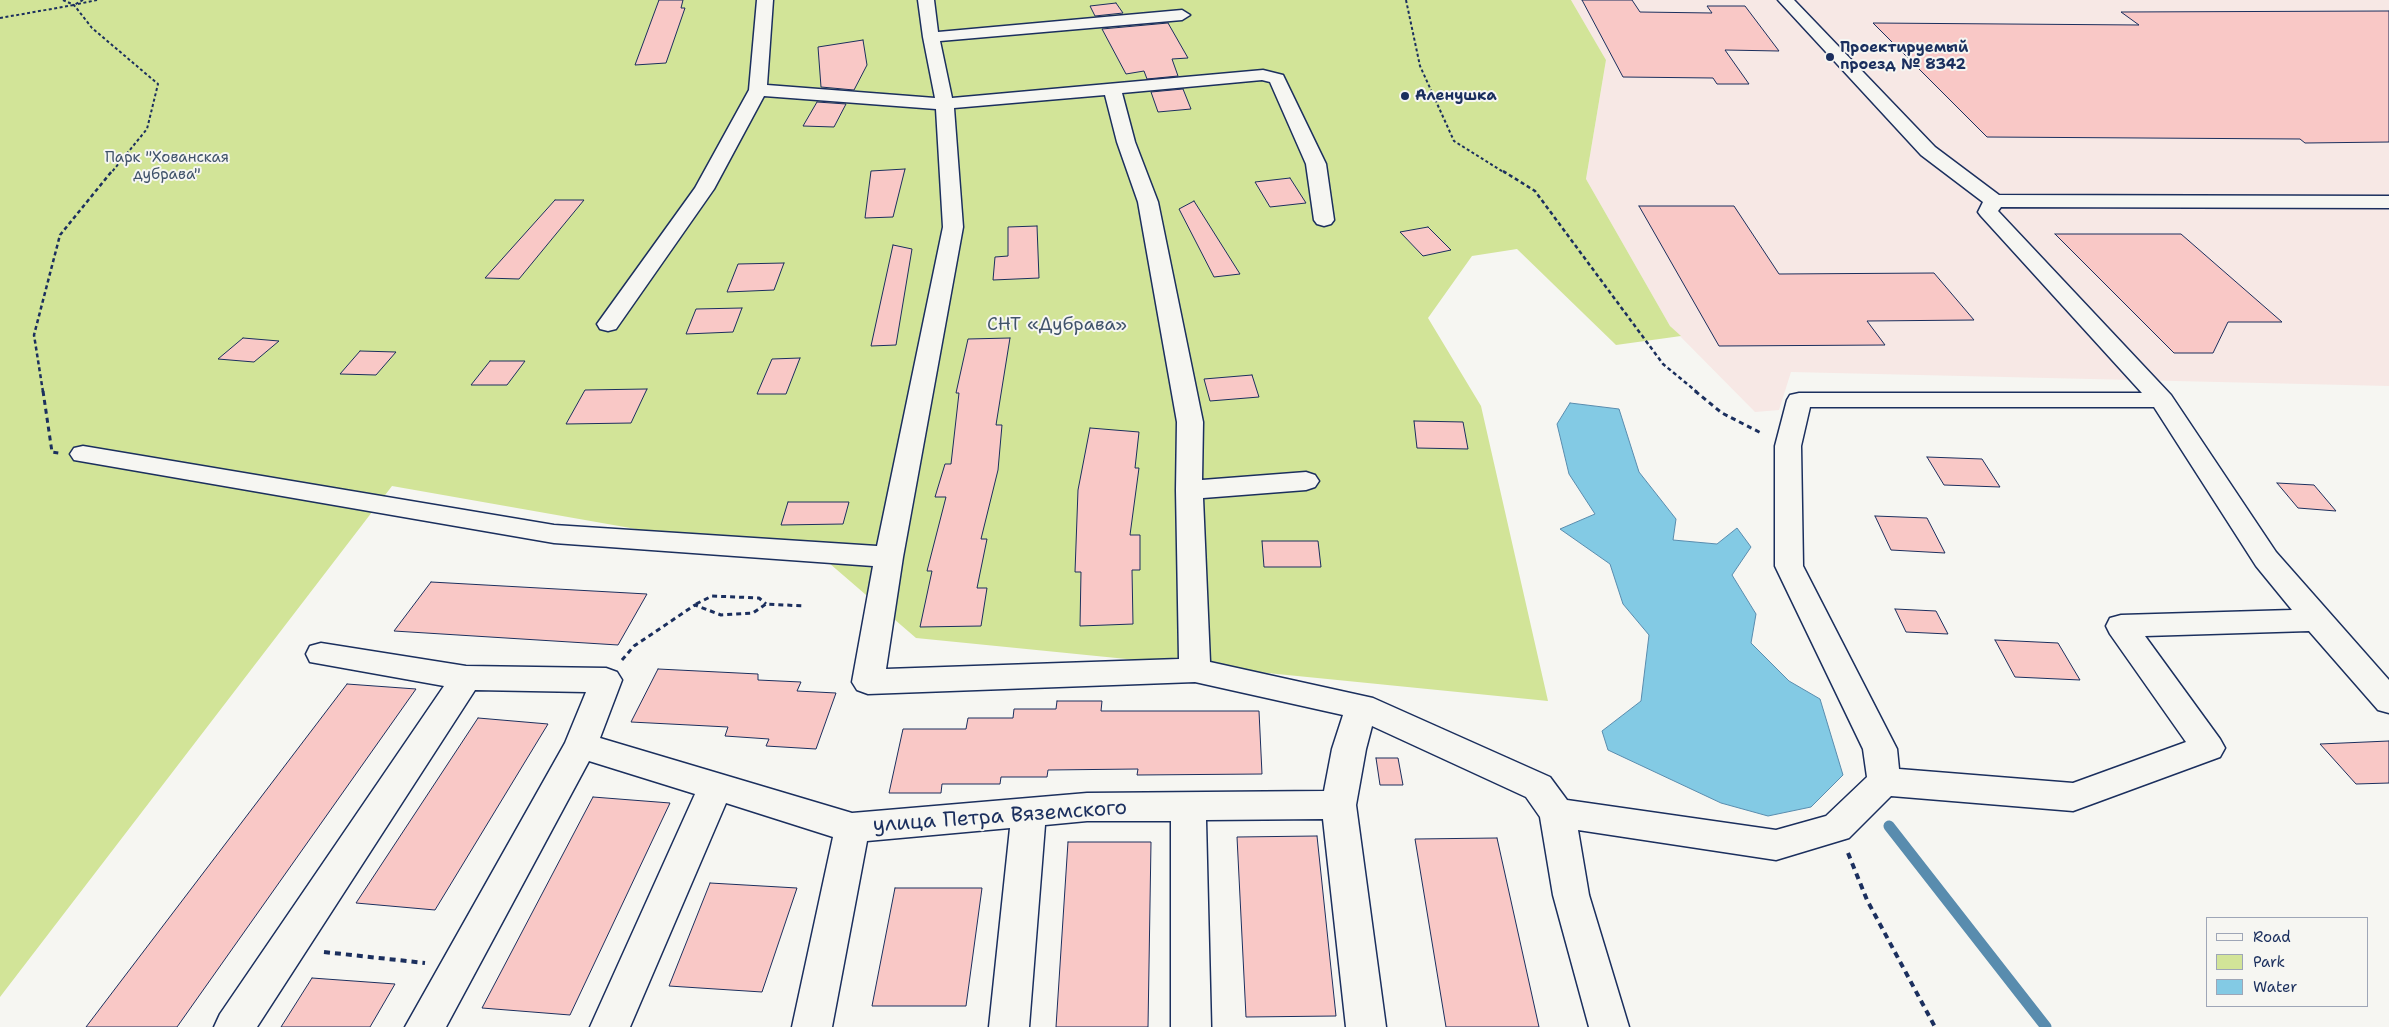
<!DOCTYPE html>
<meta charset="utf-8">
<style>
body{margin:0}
#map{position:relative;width:2389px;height:1027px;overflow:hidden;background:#f6f6f2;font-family:"Shantell Sans",sans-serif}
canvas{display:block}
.legend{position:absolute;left:2206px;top:917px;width:162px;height:90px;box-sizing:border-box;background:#f6f6f2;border:1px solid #9ea6b7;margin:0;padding:6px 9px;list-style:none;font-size:15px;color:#1b2f5e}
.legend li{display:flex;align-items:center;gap:10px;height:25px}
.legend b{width:25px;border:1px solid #9ea6b7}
</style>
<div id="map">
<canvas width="2389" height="1027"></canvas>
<ul class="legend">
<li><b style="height:6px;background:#f6f6f2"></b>Road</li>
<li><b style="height:14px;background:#d2e498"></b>Park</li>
<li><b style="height:14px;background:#83cae4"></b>Water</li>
</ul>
</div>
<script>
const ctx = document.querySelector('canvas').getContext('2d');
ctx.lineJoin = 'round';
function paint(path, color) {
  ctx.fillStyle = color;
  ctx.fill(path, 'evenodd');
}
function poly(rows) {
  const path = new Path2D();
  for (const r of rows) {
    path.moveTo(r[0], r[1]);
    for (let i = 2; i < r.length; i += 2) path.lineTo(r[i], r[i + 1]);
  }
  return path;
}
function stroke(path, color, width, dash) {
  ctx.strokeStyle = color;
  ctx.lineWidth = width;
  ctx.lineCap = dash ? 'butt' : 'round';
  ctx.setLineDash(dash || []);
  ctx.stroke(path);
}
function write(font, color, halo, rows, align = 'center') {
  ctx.font = font + ' "Shantell Sans",sans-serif';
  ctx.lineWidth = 4;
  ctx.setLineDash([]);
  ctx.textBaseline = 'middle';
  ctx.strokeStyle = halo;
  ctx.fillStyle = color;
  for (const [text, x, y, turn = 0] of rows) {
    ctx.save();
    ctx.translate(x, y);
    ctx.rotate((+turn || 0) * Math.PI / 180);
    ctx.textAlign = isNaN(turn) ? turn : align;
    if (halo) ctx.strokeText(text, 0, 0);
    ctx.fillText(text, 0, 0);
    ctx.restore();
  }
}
paint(poly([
 [1571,0,2389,0,2389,386,1791,372,1779,410,1755,412,1670,326,1586,179,1606,60]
]), '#f7e8e5');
paint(poly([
 [0,0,1571,0,1606,60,1586,179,1670,326,1681,336,1616,345,1517,249,1472,256,1428,318,1481,406,1548,701,916,638,829,563,392,486,0,997]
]), '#d2e498');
const water = poly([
 [1570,403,1619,409,1639,472,1676,519,1673,540,1717,544,1737,528,1751,547,1732,575,1756,614,1751,643,1789,681,1820,699,1843,775,1811,807,1768,816,1721,803,1608,750,1602,731,1641,701,1649,635,1623,604,1610,564,1560,529,1595,514,1569,474,1557,424,1570,403]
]);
paint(water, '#83cae4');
stroke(water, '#598cae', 1);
stroke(poly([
 [1889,826,2046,1027]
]), '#598cae', 11);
const building = poly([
 [659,0,683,0,681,8,685,8,666,63,635,65,659,0],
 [1582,0,1632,0,1640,12,1712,13,1707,6,1745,6,1779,51,1725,50,1749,84,1717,84,1713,78,1623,77,1582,0],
 [1116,3,1123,13,1095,16,1090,6,1116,3],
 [2389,11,2389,142,2305,143,2300,139,1987,137,1873,23,2139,25,2121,12,2389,11],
 [1168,23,1188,58,1172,59,1178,76,1147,79,1144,71,1126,74,1102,29,1168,23],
 [863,40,867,65,854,90,821,87,818,47,863,40],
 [1183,89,1191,109,1158,112,1151,92,1183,89],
 [817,102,846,104,834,127,803,126,817,102],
 [905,169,893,217,865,218,871,171,905,169],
 [1290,178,1306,203,1270,207,1255,182,1290,178],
 [555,200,584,200,519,279,485,278,555,200],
 [1194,201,1240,274,1214,277,1179,209,1194,201],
 [1639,206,1734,206,1779,274,1934,273,1974,320,1867,321,1885,345,1719,346,1639,206],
 [1037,226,1039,278,993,280,995,257,1008,256,1008,227,1037,226],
 [1428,227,1451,250,1423,256,1400,232,1428,227],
 [2055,234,2181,234,2282,322,2228,322,2213,353,2174,353,2055,234],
 [893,245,912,249,896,345,871,346,893,245],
 [784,263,774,290,727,292,738,264,784,263],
 [742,308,733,332,686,334,696,309,742,308],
 [243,338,279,341,254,362,218,359,243,338],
 [1010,338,996,425,1002,425,998,470,981,539,987,539,977,588,987,588,981,626,920,627,932,571,927,571,946,497,935,497,945,464,951,464,959,393,956,393,968,339,1010,338],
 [360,351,396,352,376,375,340,374,360,351],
 [800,358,786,394,757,394,772,359,800,358],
 [490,361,525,361,507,385,471,385,490,361],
 [1252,375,1259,397,1210,401,1204,379,1252,375],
 [647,389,631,423,566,424,585,390,647,389],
 [1414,421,1463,422,1468,449,1417,448,1414,421],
 [1090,428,1139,432,1135,468,1139,468,1130,535,1140,535,1140,570,1132,570,1133,624,1080,626,1081,572,1075,572,1078,490,1090,428],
 [1927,457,1982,459,2000,487,1944,485,1927,457],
 [2277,483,2314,485,2336,511,2298,508,2277,483],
 [788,502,849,502,843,524,781,525,788,502],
 [1875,516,1927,518,1945,553,1891,550,1875,516],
 [1262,541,1318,541,1321,567,1264,567,1262,541],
 [431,582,647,594,618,645,394,631,431,582],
 [1895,609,1936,611,1948,634,1906,632,1895,609],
 [1995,640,2058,643,2080,680,2015,677,1995,640],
 [658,669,758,674,758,680,801,682,797,691,836,693,816,749,766,746,769,739,725,736,728,727,631,722,658,669],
 [347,684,416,689,177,1027,86,1027,347,684],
 [1057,701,1102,701,1101,711,1259,711,1262,774,1137,775,1138,769,1048,770,1047,777,1001,777,1000,784,942,784,941,793,889,793,903,729,966,729,968,718,1013,718,1014,709,1056,709,1057,701],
 [478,718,548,724,435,910,356,903,478,718],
 [2389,741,2389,783,2356,784,2320,744,2389,741],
 [1376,758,1398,758,1403,785,1380,785,1376,758],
 [593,797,670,803,570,1015,482,1008,593,797],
 [1317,836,1336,1016,1246,1017,1237,837,1317,836],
 [1497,838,1539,1027,1446,1027,1415,839,1497,838],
 [1068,842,1151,842,1148,1027,1056,1027,1068,842],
 [710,883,797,888,762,992,669,986,710,883],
 [895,888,982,888,966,1006,872,1006,895,888],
 [312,978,395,984,370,1027,281,1027,312,978]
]);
paint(building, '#f9c8c6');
stroke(building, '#1b2f5e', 1);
const minor = poly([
 [757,0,773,0,767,85,935,98,923,37,918,0,934,0,938,32,1182,10,1190,15,1182,20,940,41,952,98,1263,70,1283,75,1326,164,1334,220,1331,224,1324,226,1317,224,1314,220,1306,164,1270,82,1262,80,1122,93,1135,142,1158,202,1203,422,1202,480,1306,472,1315,475,1319,481,1315,487,1306,490,1203,498,1210,662,1373,698,1550,777,1567,800,1776,830,1826,816,1867,777,1863,749,1775,566,1775,446,1787,400,1790,395,1799,393,2142,393,1981,216,1978,212,1983,202,1921,155,1778,0,1794,0,1935,147,1999,195,2389,196,2389,208,2001,207,1998,211,2171,395,2276,552,2389,680,2389,713,2378,710,2309,631,2145,636,2220,739,2225,748,2220,757,2073,811,1891,796,1849,838,1776,860,1578,830,1589,895,1629,1027,1589,1027,1553,895,1540,817,1526,797,1372,726,1366,749,1356,805,1386,1027,1346,1027,1323,819,1206,820,1211,1027,1171,1027,1171,821,1087,821,1045,825,1029,1027,989,1027,1010,828,867,841,832,1027,792,1027,833,837,726,803,630,1027,590,1027,695,794,589,761,446,1027,405,1027,565,743,586,692,475,690,257,1027,214,1027,220,1014,444,686,310,662,306,654,310,646,321,643,466,666,606,668,617,672,622,680,600,738,852,813,1087,793,1324,791,1332,749,1343,715,1195,682,868,694,857,690,852,682,873,566,554,543,74,460,70,454,74,448,83,446,554,525,877,546,943,227,936,109,764,96,714,189,616,329,608,331,600,329,597,324,695,188,749,90,757,0],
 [1105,95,1117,142,1138,202,1177,422,1176,490,1179,659,886,669,903,557,963,227,954,108,1105,95],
 [1810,407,2154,407,2256,566,2292,610,2121,615,2110,618,2106,626,2110,634,2186,742,2073,783,1899,769,1897,749,1803,566,1801,446,1810,407]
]);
stroke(minor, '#1b2f5e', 3);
stroke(poly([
 [63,0,74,5,92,28,158,84,147,129,111,173],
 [1406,0,1420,66,1454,141,1505,173],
 [78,4,97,0],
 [0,18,74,5,83,0]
]), '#1b2f5e', 2, [3, 2.5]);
stroke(poly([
 [1503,171,1535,191,1663,364,1697,392],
 [43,392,34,335,60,235,112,171]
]), '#1b2f5e', 2.5, [4, 3]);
stroke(poly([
 [43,391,52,452,59,453],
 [1695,391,1722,413,1763,434],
 [696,604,712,596,759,598,766,604],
 [622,660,634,646,695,605,721,615,753,613,766,604,804,606]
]), '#1b2f5e', 3, [5, 4]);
stroke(poly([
 [1848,853,1867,900,1935,1027],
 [324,952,425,963]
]), '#1b2f5e', 4, [6, 5]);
paint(minor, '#f6f6f2');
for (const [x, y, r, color] of [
 [1830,57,5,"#1b2f5e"],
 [1405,96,5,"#1b2f5e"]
]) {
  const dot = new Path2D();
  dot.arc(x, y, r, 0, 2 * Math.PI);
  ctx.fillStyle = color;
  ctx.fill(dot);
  stroke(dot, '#f6f6f2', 2);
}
write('bold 15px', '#1b2f5e', '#f6f6f2', [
 ["Проектируемый",1840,48],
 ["проезд № 8342",1840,65],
 ["Аленушка",1415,96]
], 'left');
write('15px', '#40536a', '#f6f6f2', [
 ["Парк \"Хованская",167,158],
 ["дубрава\"",167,175]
]);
write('18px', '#40536a', '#f6f6f2', [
 ["СНТ «Дубрава»",1057,325]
]);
write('21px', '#1b2f5e', '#f6f6f2', [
 ["улица Петра Вяземского",1000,817,-4]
]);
</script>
